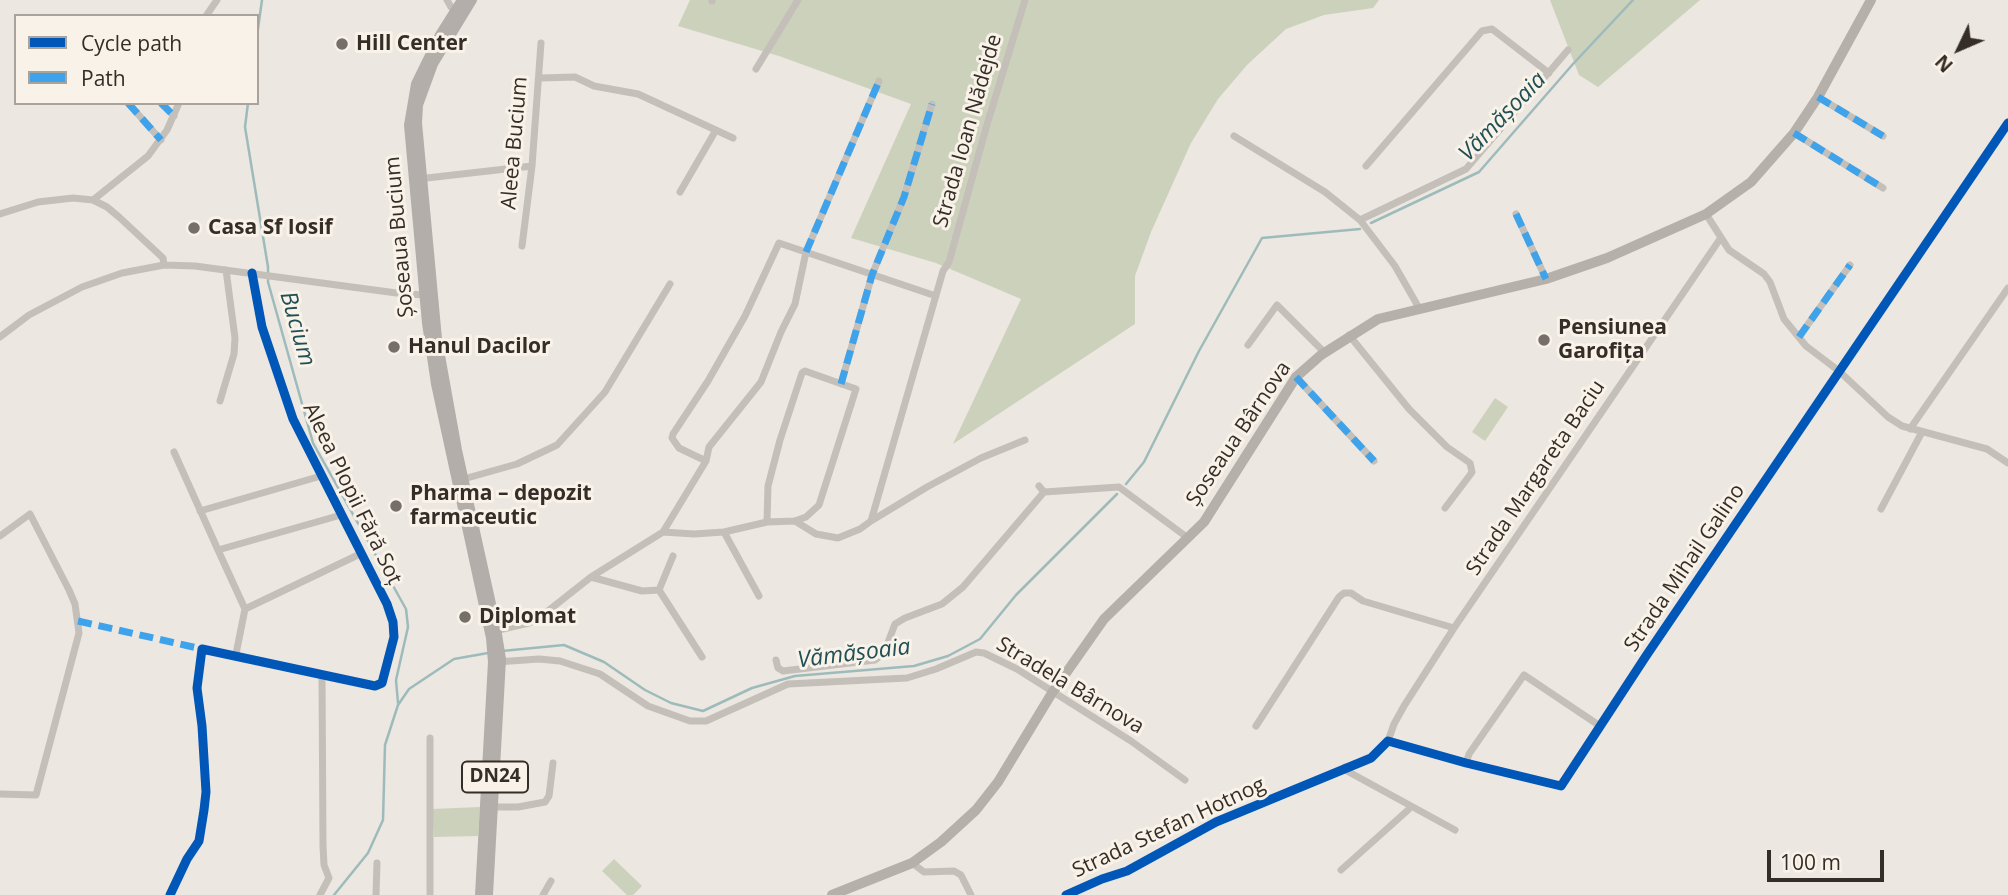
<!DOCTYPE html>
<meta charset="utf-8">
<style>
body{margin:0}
#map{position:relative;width:2008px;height:895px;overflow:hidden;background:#ece7e1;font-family:"Open Sans",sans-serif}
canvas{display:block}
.legend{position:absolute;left:14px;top:14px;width:245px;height:91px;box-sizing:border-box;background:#f8f2e8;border:2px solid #aaa39b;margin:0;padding:9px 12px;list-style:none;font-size:21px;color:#352d28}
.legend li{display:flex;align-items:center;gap:14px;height:35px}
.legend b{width:35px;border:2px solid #aaa39b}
.north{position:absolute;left:1924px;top:14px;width:70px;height:70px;-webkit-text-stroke:5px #f8f2e8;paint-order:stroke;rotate:226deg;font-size:19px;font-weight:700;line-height:28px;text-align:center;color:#352d28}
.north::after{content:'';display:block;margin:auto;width:24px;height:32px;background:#352d28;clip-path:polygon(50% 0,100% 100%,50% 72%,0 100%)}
.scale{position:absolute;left:1767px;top:850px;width:117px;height:32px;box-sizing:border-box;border:4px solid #352d28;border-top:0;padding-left:9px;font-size:21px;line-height:24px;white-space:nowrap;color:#352d28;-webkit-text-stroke:5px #f8f2e8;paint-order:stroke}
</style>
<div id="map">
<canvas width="2008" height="895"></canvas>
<ul class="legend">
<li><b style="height:9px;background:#0057b8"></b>Cycle path</li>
<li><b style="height:9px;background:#3ea3eb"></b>Path</li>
</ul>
<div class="north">N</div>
<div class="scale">100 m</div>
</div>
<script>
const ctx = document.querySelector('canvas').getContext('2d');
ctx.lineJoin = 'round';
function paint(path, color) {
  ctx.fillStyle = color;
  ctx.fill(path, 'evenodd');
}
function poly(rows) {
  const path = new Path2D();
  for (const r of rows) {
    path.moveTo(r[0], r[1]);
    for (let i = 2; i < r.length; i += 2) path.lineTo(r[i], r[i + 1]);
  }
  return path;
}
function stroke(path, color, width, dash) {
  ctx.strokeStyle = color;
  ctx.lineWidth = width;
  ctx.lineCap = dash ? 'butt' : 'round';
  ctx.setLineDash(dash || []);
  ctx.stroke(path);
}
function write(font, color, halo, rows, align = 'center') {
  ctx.font = font + ' "Open Sans",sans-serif';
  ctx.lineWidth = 6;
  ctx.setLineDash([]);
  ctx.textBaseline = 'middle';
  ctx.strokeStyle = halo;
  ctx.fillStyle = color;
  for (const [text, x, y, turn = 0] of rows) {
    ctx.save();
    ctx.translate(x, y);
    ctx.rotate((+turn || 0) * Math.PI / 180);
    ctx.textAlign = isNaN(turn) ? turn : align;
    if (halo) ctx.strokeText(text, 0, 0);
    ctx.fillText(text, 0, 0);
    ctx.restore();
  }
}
paint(poly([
 [690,0,1379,0,1373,8,1324,15,1286,29,1247,65,1218,99,1191,143,1151,232,1135,276,1135,324,953,444,1021,299,936,263,851,238,911,104,779,56,678,26],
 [1550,0,1700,0,1598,87,1579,75],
 [1495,398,1508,407,1485,441,1472,432],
 [480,807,478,836,434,837,432,809],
 [614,859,642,886,633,895,627,895,602,871]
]), '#ccd1bc');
stroke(poly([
 [257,36,262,0],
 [248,103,245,127,268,267,268,282,313,443,406,609,408,627,396,680,398,703],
 [1371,223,1479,172,1573,64,1633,0],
 [1126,484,1144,462,1199,351,1262,238,1360,229],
 [502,651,564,645,604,662,645,690,671,703,703,711,752,688,795,676,914,666,948,656,980,639,1016,595,1117,494],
 [334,895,368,853,383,820,385,745,398,705,409,689,454,659,488,653]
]), '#9ebbbc', 2.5);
stroke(poly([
 [447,0,451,7,459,11],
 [712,0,712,1],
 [206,16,217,0],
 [756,69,798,0],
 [540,78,575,77,594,86,638,94,733,138],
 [1818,97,1883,136],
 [128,103,161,140],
 [161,103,174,116],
 [1794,133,1883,188],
 [1234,136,1325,192,1360,220,1395,266,1419,308],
 [1366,166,1482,31,1492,29,1549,73],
 [418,179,532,166],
 [680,192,716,130],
 [93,200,148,156,167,130,179,103],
 [0,214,38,202,73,198,93,200,107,207,119,217,163,258,164,265],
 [1516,214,1546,279],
 [1706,214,1729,250,1764,274,1770,282,1784,319,1806,346,1839,371,1888,417,1902,426,1987,449,2008,463],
 [1360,220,1466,169,1568,50],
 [522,246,532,166,541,43],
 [1349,335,1409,409,1447,447,1470,463,1472,472,1470,475,1445,508],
 [0,337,29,315,82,287,122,273,164,265,195,266,404,294,428,295],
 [1799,337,1850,265],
 [1248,345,1277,305,1324,352],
 [1296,377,1374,461],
 [841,384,872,275,904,197,932,104],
 [220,401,234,354,235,338,226,270],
 [1910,429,2008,288],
 [174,452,218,550],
 [706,461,679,448,672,438,673,434,708,381,745,316,779,243,936,296],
 [460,480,517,464,557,445,605,392,670,284],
 [1039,486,1044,492,1119,487,1188,538],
 [1881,509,1922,432],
 [200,511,321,476],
 [795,521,816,534,838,538,860,529,871,521,943,271,949,262,986,128,1025,0],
 [871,521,927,487,981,458,1025,440],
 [663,532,706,461,709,447,761,382,781,332,795,304,806,252,879,81],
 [724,532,759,596],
 [0,536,30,514,69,590,75,604,79,633,36,795,0,794],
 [591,577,642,591,659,590,702,657],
 [659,590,673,556],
 [245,609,360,554],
 [494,631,529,623,539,618,591,577,663,532,694,534,724,532,767,522,795,521,806,517,819,505,856,389,805,371,802,373,780,440,768,486,767,522],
 [236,654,245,609,218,550,341,515],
 [776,660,778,668,783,671,875,660,884,653,895,624,905,618,942,604,963,587,1044,492],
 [497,662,539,659,560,661,600,674,648,706,690,721,706,721,788,684,907,678,936,669,976,652,984,653,1017,669,1131,741,1185,780],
 [1256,726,1339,597,1344,593,1351,593,1363,601,1454,628],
 [1388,741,1394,724,1404,706,1454,628,1720,239],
 [1466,763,1469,754,1524,675,1600,726],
 [1345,767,1347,771,1455,830],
 [493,807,518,807,545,802,549,796,553,763],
 [912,863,924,872,954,871,961,875,971,895],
 [1341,870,1408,810,1411,806],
 [170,895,187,859,199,841,204,810,206,792,202,726,197,688,202,649,375,686,382,683,394,637,393,622,387,604,293,419,262,327,252,273],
 [320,895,329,878,324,865,323,846,322,675],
 [376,895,377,863],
 [430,895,430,738],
 [543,895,551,881],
 [1066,895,1102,879,1127,871,1216,822,1371,758,1388,741,1466,763,1561,786,1646,656,2008,123]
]), '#c5bfb9', 7);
stroke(poly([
 [832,895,912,863,941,842,976,810,998,782,1052,693,1104,619,1204,522,1296,377,1321,355,1378,319,1546,279,1607,258,1706,214,1751,182,1794,133,1818,97,1871,0]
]), '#b6b0aa', 10);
stroke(poly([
 [462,0,440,35,416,84,409,125,427,323,436,384,491,638,493,662,480,895],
 [472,0,433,64,418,105,417,123,437,339,457,450,495,622,501,659,488,895]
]), '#b3aea9', 10);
stroke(poly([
 [1818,97,1883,136],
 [128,103,161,140],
 [161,103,174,116],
 [1794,133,1883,188],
 [1516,214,1546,279],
 [806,252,879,81],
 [1799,337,1850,265],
 [1296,377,1374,461],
 [841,384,872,275,904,197,932,104],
 [78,621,202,649]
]), '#3ea3eb', 7, [14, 7]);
stroke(poly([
 [170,895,187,859,199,841,204,810,206,792,202,726,197,688,202,649,375,686,382,683,394,637,393,622,387,604,293,419,262,327,252,273],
 [1066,895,1102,879,1127,871,1216,822,1371,758,1388,741,1466,763,1561,786,1646,656,2008,123]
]), '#0057b8', 9);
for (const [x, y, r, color] of [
 [342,44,7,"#756e69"],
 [194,228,7,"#756e69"],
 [1544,340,7,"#756e69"],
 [394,347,7,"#756e69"],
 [396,506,7,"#756e69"],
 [465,617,7,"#756e69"]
]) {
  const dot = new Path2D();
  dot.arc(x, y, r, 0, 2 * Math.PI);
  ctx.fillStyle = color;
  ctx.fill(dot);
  stroke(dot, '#f8f2e8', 2.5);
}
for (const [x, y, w] of [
 [495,777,66]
]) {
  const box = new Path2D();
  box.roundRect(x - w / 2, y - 15.5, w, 31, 5);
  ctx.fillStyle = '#f8f2e8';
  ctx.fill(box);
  stroke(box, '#352d28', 2);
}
write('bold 19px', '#352d28', null, [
 ["DN24",495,777]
]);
write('bold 21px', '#352d28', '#f8f2e8', [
 ["Hill Center",356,44],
 ["Casa Sf Iosif",208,228],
 ["Pensiunea",1558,328],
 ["Garofița",1558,352],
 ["Hanul Dacilor",408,347],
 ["Pharma – depozit",410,494],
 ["farmaceutic",410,518],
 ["Diplomat",479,617]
], 'left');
write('21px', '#352d28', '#f8f2e8', [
 ["Strada Ioan Nădejde",968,131,-74],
 ["Aleea Bucium",515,143,-85],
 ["Șoseaua Bucium",400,237,-95],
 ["Șoseaua Bârnova",1239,434,-56],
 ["Strada Margareta Baciu",1536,478,-56],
 ["Aleea Plopii Fără Soț",352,494,64],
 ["Strada Mihail Galino",1685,568,-56],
 ["Stradela Bârnova",1070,686,31],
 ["Strada Stefan Hotnog",1169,828,-25]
]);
write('italic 23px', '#204f55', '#f8f2e8', [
 ["Vămășoaia",1503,117,-46],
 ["Bucium",297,329,74],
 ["Vămășoaia",854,654,-7]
]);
</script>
